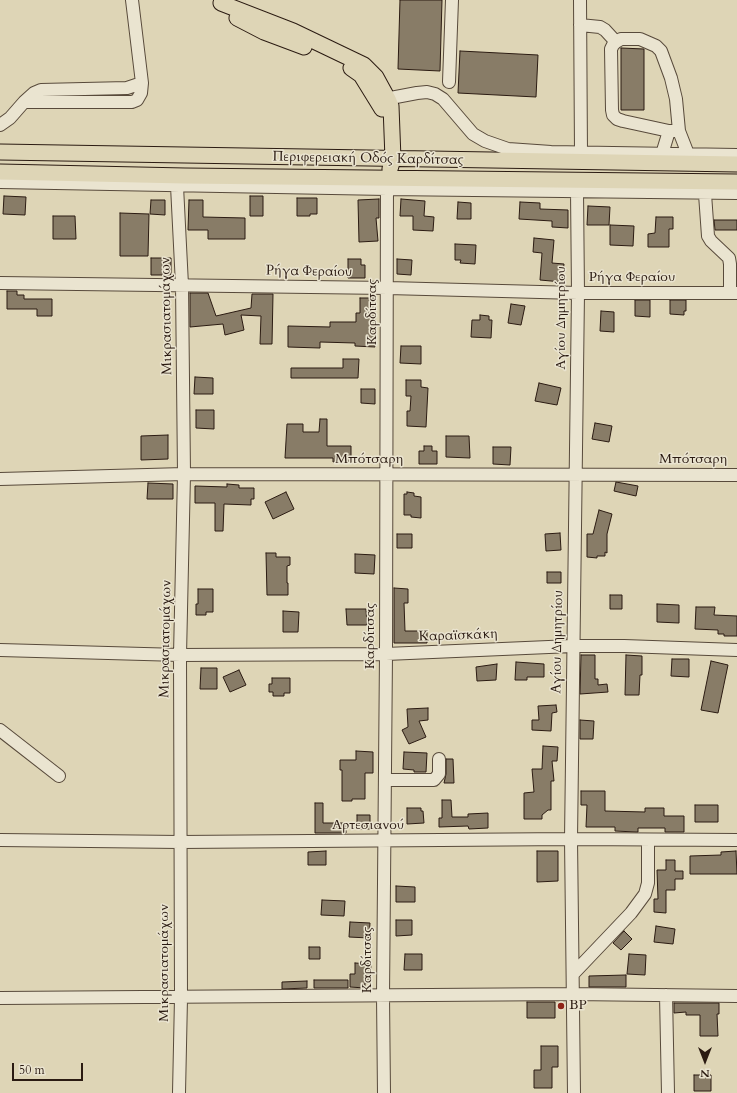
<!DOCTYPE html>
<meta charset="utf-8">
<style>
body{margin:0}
#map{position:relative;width:737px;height:1093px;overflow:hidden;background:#ded5b6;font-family:Cardo,serif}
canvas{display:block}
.north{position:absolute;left:685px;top:1041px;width:40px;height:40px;-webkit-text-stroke:3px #eae4d0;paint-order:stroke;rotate:180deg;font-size:11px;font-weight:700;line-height:16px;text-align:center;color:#2b1b12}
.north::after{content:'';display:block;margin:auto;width:14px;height:18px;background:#2b1b12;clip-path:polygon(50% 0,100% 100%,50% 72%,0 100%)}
.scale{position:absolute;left:12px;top:1063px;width:71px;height:18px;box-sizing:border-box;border:2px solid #2b1b12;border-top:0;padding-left:5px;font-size:12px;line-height:14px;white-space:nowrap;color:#2b1b12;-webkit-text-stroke:3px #eae4d0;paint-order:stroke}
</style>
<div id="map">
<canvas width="737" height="1093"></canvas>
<div class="north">N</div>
<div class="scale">50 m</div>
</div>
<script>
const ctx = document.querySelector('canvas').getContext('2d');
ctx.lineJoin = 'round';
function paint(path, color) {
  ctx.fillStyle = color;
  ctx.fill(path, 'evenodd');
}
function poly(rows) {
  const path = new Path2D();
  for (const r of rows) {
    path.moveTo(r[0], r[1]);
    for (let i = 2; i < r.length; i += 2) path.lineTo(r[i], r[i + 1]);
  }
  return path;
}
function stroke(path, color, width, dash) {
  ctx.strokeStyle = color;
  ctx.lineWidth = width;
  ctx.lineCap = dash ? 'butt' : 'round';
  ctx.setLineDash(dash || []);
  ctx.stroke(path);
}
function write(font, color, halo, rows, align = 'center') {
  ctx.font = font + ' Cardo,serif';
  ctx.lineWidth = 3;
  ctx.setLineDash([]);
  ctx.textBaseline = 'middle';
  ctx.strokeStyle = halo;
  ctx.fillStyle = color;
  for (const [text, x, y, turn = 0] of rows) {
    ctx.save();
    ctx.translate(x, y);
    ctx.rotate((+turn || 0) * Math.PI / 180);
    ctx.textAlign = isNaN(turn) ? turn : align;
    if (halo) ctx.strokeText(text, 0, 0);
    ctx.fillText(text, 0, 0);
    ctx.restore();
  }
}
const building = poly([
 [400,0,442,0,440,71,398,69,400,0],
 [621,48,644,49,644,110,621,110,621,48],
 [460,51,538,55,536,97,458,93,460,51],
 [4,196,26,197,25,215,3,214,4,196],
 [250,196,263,196,263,216,250,216,250,196],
 [297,198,317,198,317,214,310,214,310,216,297,216,297,198],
 [379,199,379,218,376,218,378,241,359,242,358,200,379,199],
 [401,199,425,201,424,216,434,217,433,231,413,230,413,216,400,216,401,199],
 [151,200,165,200,165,215,150,214,151,200],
 [189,200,203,200,203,217,245,218,245,239,208,239,208,230,188,230,189,200],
 [458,202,471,203,471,219,457,219,458,202],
 [520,202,540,203,540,209,568,210,568,228,552,227,552,221,519,219,520,202],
 [588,206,610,207,609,225,587,225,588,206],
 [120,213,149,214,148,256,120,256,120,213],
 [53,216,75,216,76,239,53,239,53,216],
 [656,217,673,217,673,229,669,229,669,247,648,247,648,234,655,233,656,217],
 [714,220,737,220,737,230,715,230,714,220],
 [610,225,634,226,633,246,610,245,610,225],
 [534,238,554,240,552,263,564,264,562,282,540,280,542,253,533,252,534,238],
 [455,244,476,245,475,264,460,263,461,260,455,260,455,244],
 [151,258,171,258,171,275,151,275,151,258],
 [348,259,361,259,361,265,365,265,365,278,348,278,348,259],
 [397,259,412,260,411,275,397,274,397,259],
 [7,291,17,291,17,295,24,295,24,299,52,299,52,316,37,316,37,309,7,309,7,291],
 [190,293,208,293,216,316,251,308,252,294,273,294,272,344,260,344,261,316,241,315,244,330,225,335,223,324,190,327,190,293],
 [360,298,375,298,375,347,355,346,355,343,320,342,320,348,288,347,288,326,330,327,330,322,356,322,356,313,360,313,360,298],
 [635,300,650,300,650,317,635,316,635,300],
 [670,300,686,300,686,311,684,311,684,315,670,314,670,300],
 [511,304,525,306,521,325,508,323,511,304],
 [601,311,614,312,614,332,600,331,601,311],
 [480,315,489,316,489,320,492,320,491,338,471,337,472,320,480,320,480,315],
 [401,346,421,346,421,364,400,363,401,346],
 [343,359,359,359,358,378,291,378,291,368,343,368,343,359],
 [195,377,213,378,213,394,194,394,195,377],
 [406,380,421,380,421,387,428,388,426,427,407,426,407,411,410,411,411,396,406,396,406,380],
 [539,383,561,388,557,405,535,401,539,383],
 [361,389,375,389,375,404,361,403,361,389],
 [196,410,214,410,214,429,196,428,196,410],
 [320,419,327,419,327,446,351,446,351,462,333,462,333,458,285,458,287,424,303,424,303,432,319,432,320,419],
 [595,423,612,426,609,442,592,439,595,423],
 [168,435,168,459,141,460,141,436,168,435],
 [446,436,469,436,470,458,446,457,446,436],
 [424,446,432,446,432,451,437,451,437,464,419,464,419,451,424,451,424,446],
 [493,447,511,447,510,465,493,464,493,447],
 [616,482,638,486,636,496,614,491,616,482],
 [148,483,173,484,173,499,147,499,148,483],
 [227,484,239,485,239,488,254,488,254,499,251,499,251,505,224,504,223,531,215,531,215,503,195,503,195,486,227,487,227,484],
 [286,492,294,509,273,519,265,502,286,492],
 [407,492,414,493,414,496,421,497,421,518,411,517,411,515,404,515,404,494,407,494,407,492],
 [599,510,612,514,607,534,607,553,605,552,605,556,597,556,597,558,587,557,587,534,593,534,599,510],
 [560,533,561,550,546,551,545,534,560,533],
 [397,534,412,534,412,548,397,548,397,534],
 [266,553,276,553,276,557,290,557,290,565,287,566,287,583,288,583,288,595,267,595,266,553],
 [355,554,375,555,374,574,355,573,355,554],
 [547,572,561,572,561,583,547,583,547,572],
 [394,588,408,589,408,603,404,603,405,631,427,631,427,643,394,643,394,588],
 [198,589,213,589,213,612,206,612,206,615,196,615,196,604,198,604,198,589],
 [610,595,622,595,622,609,610,609,610,595],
 [657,604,679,605,679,623,657,622,657,604],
 [696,607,715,607,714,615,737,616,737,636,724,636,724,634,718,634,718,630,695,629,696,607],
 [346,609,366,609,367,625,347,625,346,609],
 [283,611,299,612,298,632,283,632,283,611],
 [581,655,595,655,595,679,598,679,598,685,607,684,608,692,580,694,581,655],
 [626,655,642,656,642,675,640,675,639,695,625,695,626,655],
 [672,659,689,659,689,677,671,676,672,659],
 [711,661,728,665,718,713,701,710,711,661],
 [516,662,544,664,544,677,527,677,527,680,515,680,516,662],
 [497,664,496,680,477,681,476,667,497,664],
 [201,668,217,668,217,689,200,689,201,668],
 [239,670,246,685,230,692,223,677,239,670],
 [272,678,290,678,290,693,284,693,284,696,273,696,273,692,269,692,269,684,272,684,272,678],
 [556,705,557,712,552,713,551,731,532,730,532,720,539,720,538,706,556,705],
 [428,708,428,720,419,721,426,737,409,744,402,730,408,727,407,709,428,708],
 [580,720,594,721,593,739,580,739,580,720],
 [543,746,558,747,557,761,552,761,554,781,551,781,551,810,548,810,542,815,542,819,524,819,524,793,534,792,532,769,542,769,543,746],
 [356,751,373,752,373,773,365,773,365,799,352,799,352,801,342,801,342,770,340,770,340,760,356,760,356,751],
 [404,752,427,753,426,772,414,772,414,770,403,769,404,752],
 [446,759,453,759,454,783,444,783,446,774,446,759],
 [581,791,605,791,605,811,645,812,645,808,664,808,664,816,684,816,684,832,665,832,665,828,638,828,638,832,636,832,615,831,615,827,586,827,587,805,581,805,581,791],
 [442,800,451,800,452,817,468,817,468,814,488,813,488,828,469,829,468,826,439,827,439,818,442,818,442,800],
 [315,803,323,803,323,823,346,823,346,833,315,833,315,803],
 [695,805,718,805,718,822,695,822,695,805],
 [407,808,421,808,421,811,423,811,424,823,407,824,407,808],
 [357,815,370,815,370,829,357,829,357,815],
 [326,851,326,865,308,865,308,852,326,851],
 [537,851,558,851,558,881,537,882,537,851],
 [736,851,737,874,690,874,690,856,721,855,721,852,736,851],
 [666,860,675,860,675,871,683,871,683,879,675,879,675,890,666,890,666,913,654,912,654,899,658,899,657,870,666,870,666,860],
 [396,886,415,887,415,902,396,902,396,886],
 [322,900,345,901,344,916,321,915,322,900],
 [396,920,412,920,412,935,396,936,396,920],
 [350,922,370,923,369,938,349,937,350,922],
 [656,926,675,929,673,944,654,942,656,926],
 [624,931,632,939,621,950,613,943,624,931],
 [309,947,320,947,320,959,309,959,309,947],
 [405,954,422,954,422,970,404,970,405,954],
 [629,954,646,955,645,975,627,974,629,954],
 [355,963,371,964,370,983,365,983,365,988,350,987,350,974,355,974,355,963],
 [626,975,626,987,589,987,589,976,626,975],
 [314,980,348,980,348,988,314,988,314,980],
 [307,981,307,988,282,989,282,982,307,981],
 [527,1002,555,1002,555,1018,527,1018,527,1002],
 [674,1003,719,1003,719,1014,717,1014,718,1036,700,1036,700,1015,686,1015,686,1012,674,1013,674,1003],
 [541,1046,558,1046,558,1067,552,1067,552,1088,534,1088,534,1070,541,1070,541,1046],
 [694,1075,711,1075,711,1091,694,1091,694,1075]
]);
paint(building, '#887c67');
stroke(building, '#2b1b12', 1);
const minor = poly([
 [580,0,581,152],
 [580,25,600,27,605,30,616,42],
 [449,82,452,0],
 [380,100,417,93,427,92,435,94,443,99,473,134,485,141,508,149,551,152,737,155],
 [24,102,34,93,41,90,127,88,142,83],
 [0,125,10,118,24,102,132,102,137,100,141,93,142,83,132,0],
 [679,131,669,131,623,121,617,119,613,115,612,110,611,49,613,45,616,42,621,39,640,39,656,46,661,51,671,78,676,99,679,131,688,154],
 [662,154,669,131],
 [0,182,387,189,737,193],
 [177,186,182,285,184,474,180,655,181,998,179,1093],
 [705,194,708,236,711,241,729,258,730,264,730,293],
 [0,283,388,288,578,293,737,293],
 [0,479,184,474,737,475],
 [0,650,180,655,386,654,572,646,624,646,737,650],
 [0,730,59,776],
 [385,780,434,780,439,774,439,759],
 [0,840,180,842,571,839,737,840],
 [573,974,631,913,645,894,648,883,648,840],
 [666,995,668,1093],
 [0,998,573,994,737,996],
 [384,1093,383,996,386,654,387,178],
 [574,1093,571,839,578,293,577,191]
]);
const major = poly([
 [221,3,293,31,364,65,376,77,388,99,391,106,393,159,390,169],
 [237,18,264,32,304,47],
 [351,68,361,75,382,109],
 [0,152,737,164],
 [0,172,185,176,737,182]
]);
stroke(minor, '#584a3b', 14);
stroke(major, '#2b1b12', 17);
stroke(minor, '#eae4d0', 12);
stroke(major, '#ded5b6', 15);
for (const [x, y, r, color] of [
 [561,1006,4,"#8f2418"]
]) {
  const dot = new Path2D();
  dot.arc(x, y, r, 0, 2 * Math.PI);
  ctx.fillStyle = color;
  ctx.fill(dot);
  stroke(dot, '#eae4d0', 1.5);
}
write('14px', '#2b1b12', '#eae4d0', [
 ["Περιφερειακή Οδός Καρδίτσας",368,159,1],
 ["Ρήγα Φεραίου",309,272,1],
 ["Ρήγα Φεραίου",632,278],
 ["Καρδίτσας",373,312,-90],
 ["Μικρασιατομάχων",167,316,-91],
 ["Αγίου Δημητρίου",562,318,-90],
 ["Μπότσαρη",369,460],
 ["Μπότσαρη",693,460],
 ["Καρδίτσας",371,636,-90],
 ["Καραϊσκάκη",458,636,-2],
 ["Μικρασιατομάχων",166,639,-89],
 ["Αγίου Δημητρίου",558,642,-89],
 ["Αρτεσιανού",368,826],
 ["Καρδίτσας",368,960,-90],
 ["Μικρασιατομάχων",165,963,-90]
]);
write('14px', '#2b1b12', '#eae4d0', [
 ["BP",569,1006]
], 'left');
</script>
